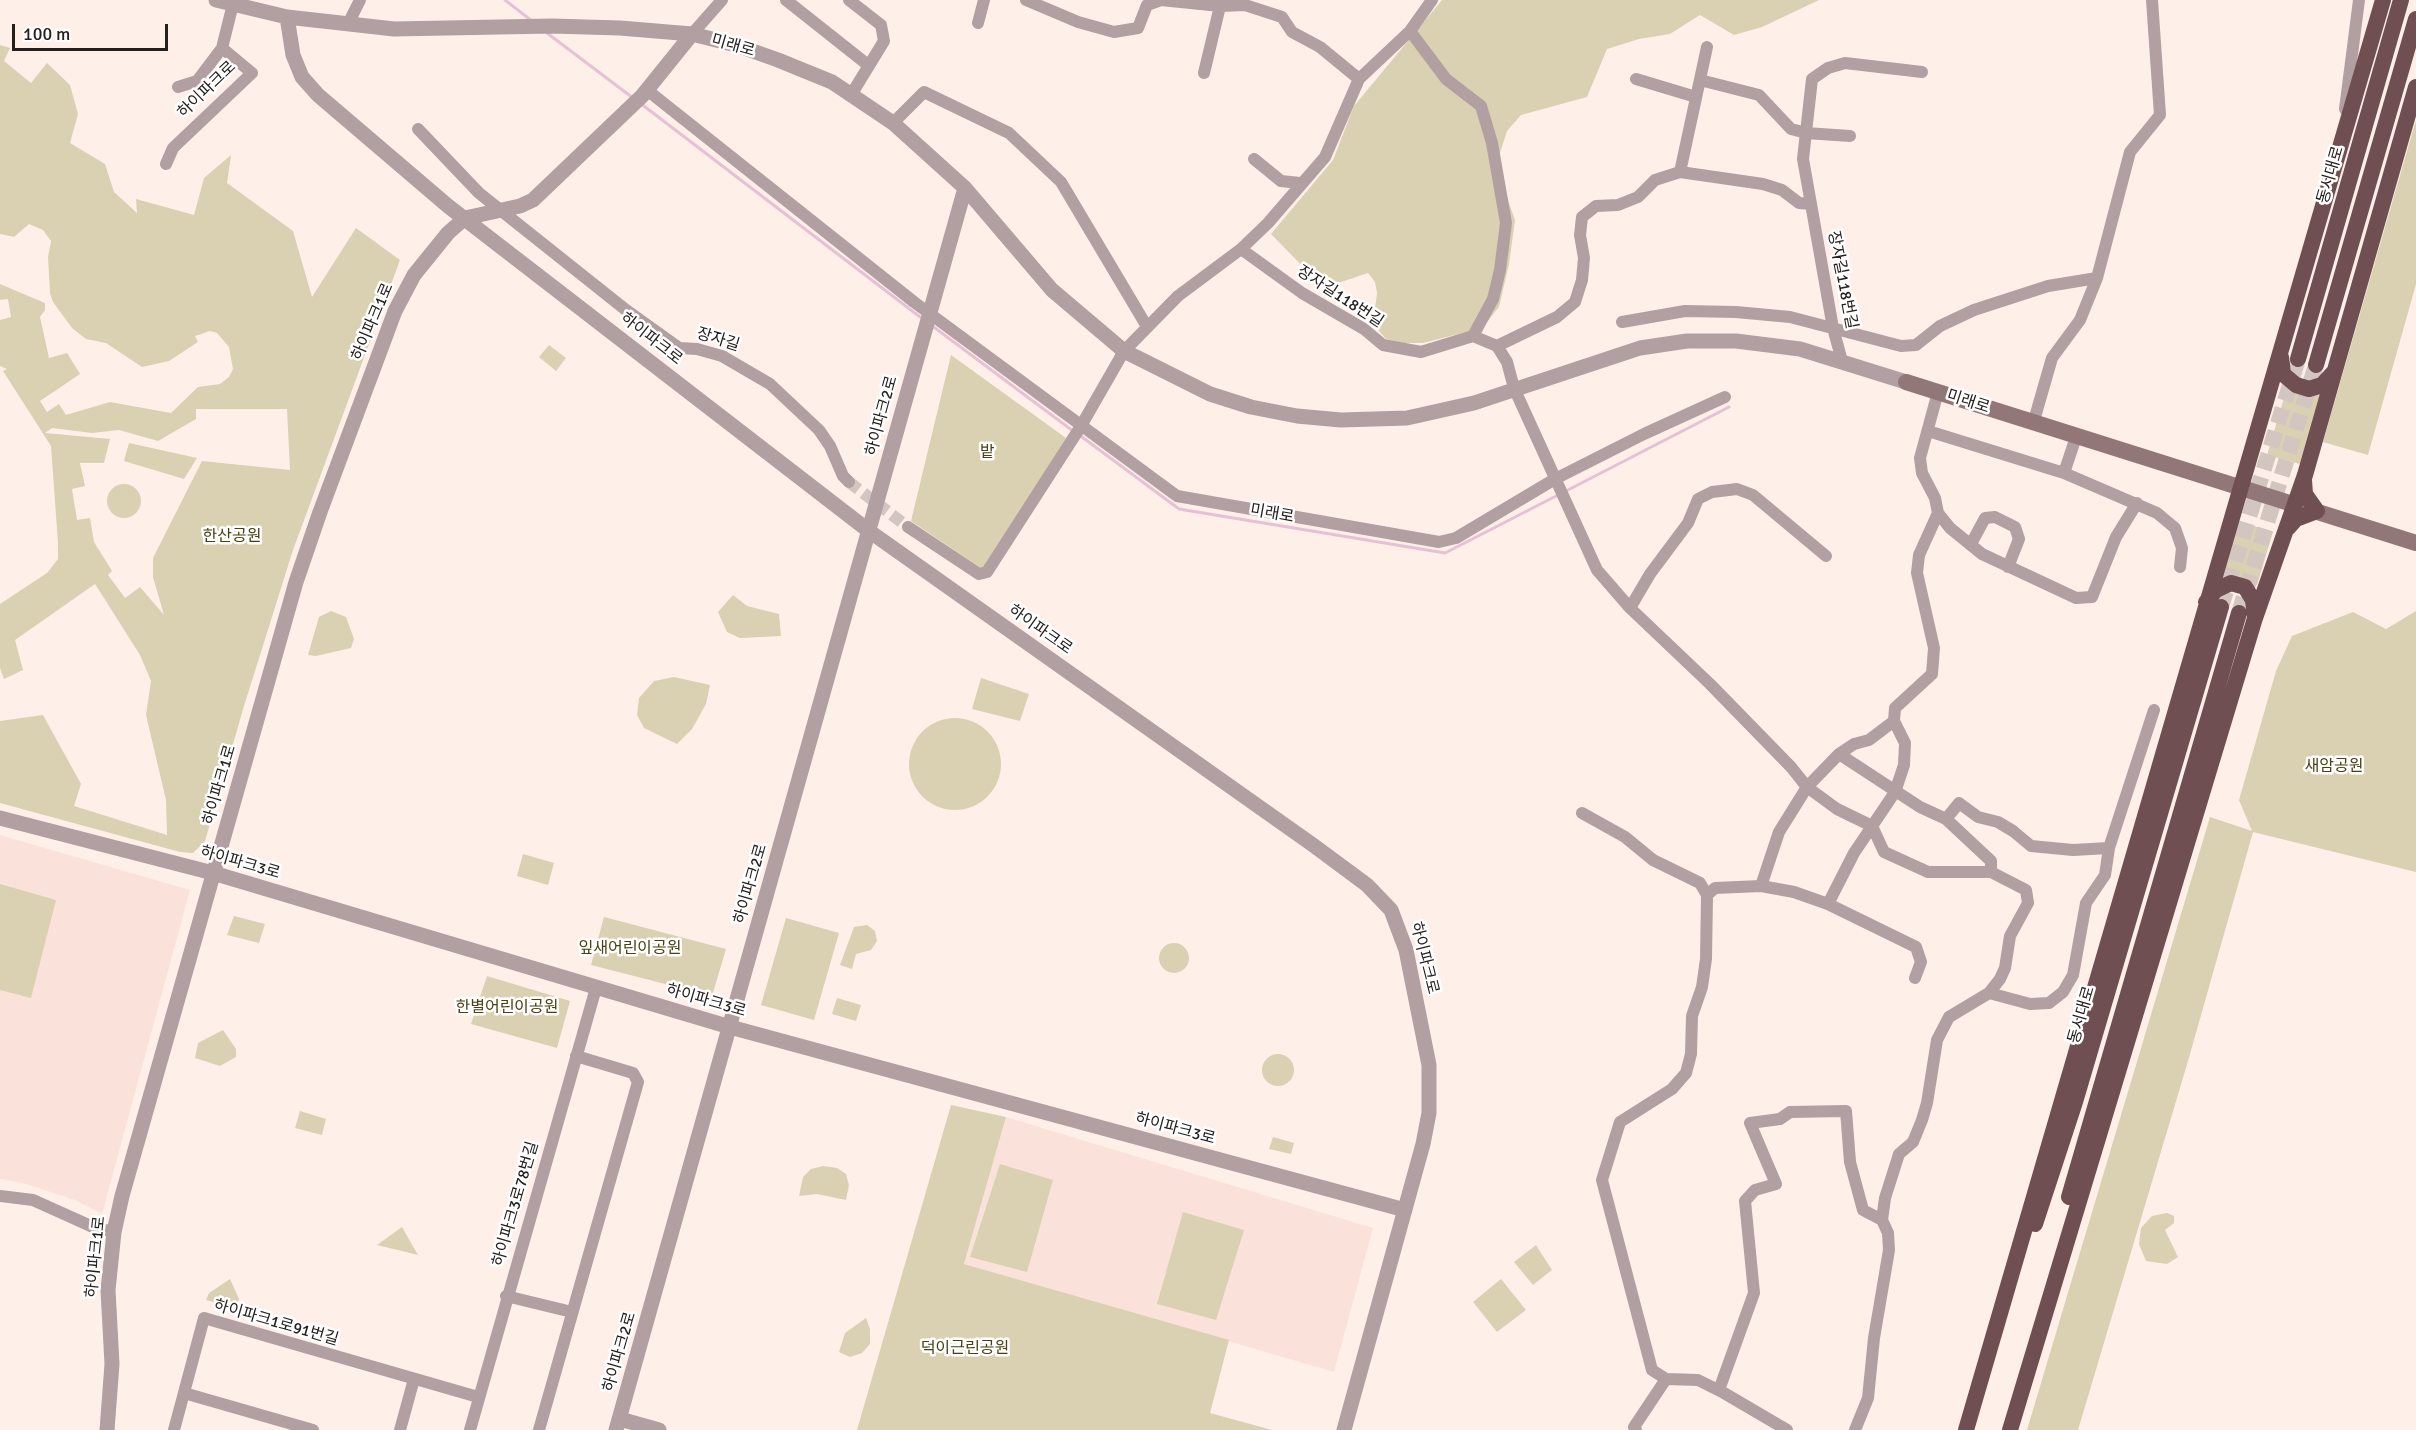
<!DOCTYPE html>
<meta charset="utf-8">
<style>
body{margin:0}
#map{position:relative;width:2416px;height:1430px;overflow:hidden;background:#ffefe9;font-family:Signika,sans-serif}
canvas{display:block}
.scale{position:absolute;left:12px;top:24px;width:156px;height:27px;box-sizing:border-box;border:3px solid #25201e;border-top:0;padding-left:8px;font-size:18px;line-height:21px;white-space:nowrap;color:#25201e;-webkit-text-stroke:4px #fff;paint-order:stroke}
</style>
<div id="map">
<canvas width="2416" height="1430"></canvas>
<div class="scale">100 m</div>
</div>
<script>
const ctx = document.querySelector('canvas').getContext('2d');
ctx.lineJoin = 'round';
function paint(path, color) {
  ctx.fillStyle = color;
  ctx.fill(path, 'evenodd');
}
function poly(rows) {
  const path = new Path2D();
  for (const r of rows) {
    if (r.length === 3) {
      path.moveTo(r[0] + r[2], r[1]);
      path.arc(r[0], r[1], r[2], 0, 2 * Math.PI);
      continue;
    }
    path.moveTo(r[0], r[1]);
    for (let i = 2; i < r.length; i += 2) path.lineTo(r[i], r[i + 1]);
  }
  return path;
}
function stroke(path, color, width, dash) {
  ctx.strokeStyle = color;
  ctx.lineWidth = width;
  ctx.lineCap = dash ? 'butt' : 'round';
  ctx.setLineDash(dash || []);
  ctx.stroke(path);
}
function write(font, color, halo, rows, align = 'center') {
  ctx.font = font + ' Signika,"Noto Sans KR",sans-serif';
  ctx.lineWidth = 5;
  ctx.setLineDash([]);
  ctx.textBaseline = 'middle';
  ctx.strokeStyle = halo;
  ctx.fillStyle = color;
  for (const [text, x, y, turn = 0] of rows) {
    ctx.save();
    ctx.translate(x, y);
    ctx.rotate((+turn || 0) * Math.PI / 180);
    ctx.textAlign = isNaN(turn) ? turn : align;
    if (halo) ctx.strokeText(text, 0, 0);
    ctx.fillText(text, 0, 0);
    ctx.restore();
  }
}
paint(poly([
 [0,835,190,890,102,1214,75,1200,23,1183,0,1179],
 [1006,1117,1373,1228,1334,1372,964,1264]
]), '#fae2da');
paint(poly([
 [1442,0,1819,0,1762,27,1734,35,1700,15,1670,34,1639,39,1607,49,1587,97,1521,115,1507,131,1499,156,1504,189,1515,220,1509,264,1499,307,1482,328,1423,343,1402,343,1386,339,1373,324,1377,293,1375,282,1368,273,1341,282,1316,280,1271,234,1333,160,1354,106],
 [0,45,10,48,4,61,31,83,47,63,70,85,78,114,70,143,105,164,114,192,137,213,136,199,194,215,204,178,231,155,227,183,293,231,312,297,356,228,400,260,293,550,244,706,205,841,193,853,180,852,0,803,0,721,43,715,81,784,74,806,167,835,166,800,146,715,151,681,140,655,95,584,15,640,23,670,4,679,0,668,0,604,47,573,58,559,58,543,51,446,3,371,7,369,0,366,0,320,11,317,8,299,0,300,0,284,45,303,45,310,40,317,49,358,67,353,80,374,40,401,47,412,59,404,66,415,110,402,171,413,198,387,220,384,229,377,233,369,229,347,217,333,210,331,195,336,198,342,169,361,142,367,106,343,86,339,72,328,53,302,50,293,48,257,51,241,43,230,29,224,14,237,0,234],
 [196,409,287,409,290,470,202,461,153,558,153,577,164,615,140,587,125,598,108,575,112,571,94,542,90,518,77,520,72,489,85,486,80,463,104,463,110,439,45,433,52,428,92,433,119,430,158,441,196,419],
 [2416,120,2416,284,2368,455,2323,442],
 [549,345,566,358,556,371,539,357],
 [951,355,1066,438,984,570,911,521],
 [2287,388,2310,395,2324,392,2300,464,2267,455],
 [129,443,197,458,184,479,124,461],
 [124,501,17],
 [2234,520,2273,532,2257,585,2248,580,2216,580],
 [733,595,747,606,779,614,781,636,740,638,727,632,718,612],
 [331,611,346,617,354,639,351,648,316,656,308,655,319,617],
 [2416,611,2416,872,2253,832,2188,1061,2078,1430,2027,1430,2210,817,2252,831,2239,800,2276,671,2292,636,2353,612,2386,629],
 [674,677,710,685,706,704,692,729,677,744,644,728,637,715,639,698,654,681],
 [981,678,1029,694,1020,721,972,709],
 [955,764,46],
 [523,854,554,863,548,885,517,876],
 [0,884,56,900,31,998,0,990],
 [234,916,265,924,259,943,227,935],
 [604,917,726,949,712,996,591,965],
 [786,918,839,933,814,1020,761,1005],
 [867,925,875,931,877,941,871,950,856,954,852,969,840,965,854,927],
 [1174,958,15],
 [487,976,570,1001,557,1048,471,1024],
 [837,998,861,1005,856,1021,832,1014],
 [223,1030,236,1049,236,1057,220,1066,195,1058,198,1043],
 [1278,1070,16],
 [951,1105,1006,1117,964,1264,1229,1340,1210,1413,1272,1430,857,1430],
 [300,1111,326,1119,322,1135,295,1128],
 [1273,1137,1294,1143,1291,1154,1269,1149],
 [1000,1164,1053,1180,1027,1272,970,1257],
 [823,1166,837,1168,846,1174,849,1185,846,1200,817,1194,799,1196,803,1177,811,1169],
 [1183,1212,1244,1230,1216,1320,1157,1304],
 [2167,1213,2174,1216,2174,1223,2165,1230,2178,1257,2167,1264,2146,1261,2139,1244,2141,1228,2152,1216],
 [402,1227,418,1255,377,1245],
 [1536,1245,1552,1270,1533,1285,1514,1262],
 [230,1279,239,1299,236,1308,206,1300,209,1293],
 [1501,1279,1526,1310,1497,1332,1473,1302],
 [866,1318,870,1329,870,1344,862,1353,850,1357,839,1352,845,1333]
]), '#d9d1b2');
stroke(poly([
 [505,0,532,21],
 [547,33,633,98],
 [640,103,924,320],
 [931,325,1073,431],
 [1078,434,1179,509,1445,553,1560,494],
 [1566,491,1729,407]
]), '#e6c1d5', 3);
stroke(poly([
 [849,482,908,527]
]), '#d3c6c0', 12, [12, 6]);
stroke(poly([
 [2221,607,2298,359],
 [2239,613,2316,365]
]), '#d3c6c0', 16, [16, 8]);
stroke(poly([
 [786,0,868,65],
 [849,0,881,25,884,41,851,95],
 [1026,0,1078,22,1114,32,1138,28,1147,5,1161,0,1220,6,1245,5,1282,17,1292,32,1320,47,1359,79],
 [978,23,984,0],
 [348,24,360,0],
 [1410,31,1446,79,1481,106,1492,143,1506,223,1500,270,1493,299,1473,336],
 [692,34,722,0],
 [1204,73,1220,6],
 [1636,79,1696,97],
 [1700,80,1759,95,1791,129,1806,133,1850,136],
 [178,87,197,81,222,48,233,4],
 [647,90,914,302,1177,496,1439,542,1456,538,1555,479,1644,434,1725,397],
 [2345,109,2359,0],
 [893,123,924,92,1009,133,1061,182,1146,325],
 [418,129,479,193,626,310,679,348,697,349,722,356,770,384,819,430,830,446,843,476,849,482],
 [1254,159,1281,181,1300,183],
 [166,164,173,148,252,73,222,48],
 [1680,172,1707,47],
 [1241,249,1302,293,1364,329,1383,345,1421,352,1473,336,1497,346,1507,362,1514,388,1597,570,1630,608,1710,684,1791,767,1807,787,1837,809,1872,826,1884,852,1928,872,1991,872,2026,890,2028,903,2010,936,2005,968,2000,979,1989,993,1949,1017,1937,1040,1927,1103,1922,1120,1913,1142,1899,1154,1885,1198,1882,1220,1888,1233,1889,1250,1874,1338,1868,1398,1855,1430],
 [1622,322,1685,311,1736,312,1790,317,1901,346,1916,345,1940,326,1974,310,2048,286,2097,278],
 [1497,346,1557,317,1575,302,1582,280,1584,258,1580,235,1582,217,1596,206,1618,205,1638,197,1655,180,1680,172,1763,184,1782,190,1799,203,1811,204],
 [1842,361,1833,328,1803,159,1812,79,1828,68,1845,63,1922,72],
 [2033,424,2052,358,2080,320,2097,278,2130,152,2160,115,2152,0],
 [1928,431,2064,473,2157,513,2175,528,2182,548,2180,567],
 [2064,473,2076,437],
 [1938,513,1950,528,1982,554,2076,598,2092,597,2116,537,2137,503],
 [908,527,979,574,987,572,1081,426,1124,351,1178,296,1241,249,1268,223,1325,157,1359,79,1410,31,1432,0],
 [1971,544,1985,518,1995,517,2015,527,2019,539,2008,567],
 [1630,608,1650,574,1688,523,1698,499,1712,492,1737,489,1753,495,1826,556],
 [1839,754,1920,807,1946,819,1991,861,1991,872],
 [1582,813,1625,837,1653,860,1700,883,1707,895,1706,959,1702,987,1692,1016,1691,1054,1686,1073,1672,1089,1620,1122,1602,1180,1652,1370,1666,1379],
 [1946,819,1959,803,1978,817,1998,822,2013,831,2031,846,2073,850,2109,848],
 [1761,886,1779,832,1807,787,1839,754,1854,744,1869,740,1894,721],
 [1707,895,1715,888,1761,886,1794,892,1828,904,1916,947,1921,962,1915,978],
 [1828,904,1854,853,1895,792,1904,765,1905,743,1894,721,1895,708,1932,674,1934,648,1917,573,1919,555,1938,513,1935,498,1922,473,1920,458,1938,392],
 [1989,993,2030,1004,2049,1003,2063,992,2073,975,2086,903,2105,875,2109,848,2154,710],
 [0,1196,33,1200,93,1227,114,1232],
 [506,1296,572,1312],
 [1719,1390,1754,1293,1745,1201,1755,1190,1776,1184,1750,1123,1780,1119,1790,1112,1846,1111,1850,1162,1863,1210,1882,1220],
 [184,1393,313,1430],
 [174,1430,204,1318,478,1397],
 [400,1430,414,1379],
 [470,1430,596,988],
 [539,1430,638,1082,633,1073,576,1056],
 [1636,1430,1634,1427,1666,1379,1698,1380,1724,1393,1787,1430]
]), '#b29fa1', 12);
stroke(poly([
 [216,0,287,17,394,29,552,26,620,28,692,34,736,45,778,60,832,82,893,123,965,188,1052,290,1124,351,1210,394,1251,407,1297,416,1341,420,1407,418,1474,403,1640,348,1687,341,1736,341,1800,349,1906,382],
 [287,17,293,55,302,77,318,95,448,206,869,531,1313,845,1367,885,1391,910,1406,950,1429,1065,1429,1113,1423,1144,1344,1430],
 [0,818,213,873,730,1027,1405,1210],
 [620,1419,659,1430],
 [107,1430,112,1364,108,1290,114,1232,122,1196,296,582,320,512,395,311,414,275,448,233,465,218,520,206,533,200,642,96,692,34],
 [616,1430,965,188]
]), '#b29fa1', 15);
stroke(poly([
 [1906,382,2416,543]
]), '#927779', 16);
stroke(poly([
 [2281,357,2283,374,2296,385,2309,389,2322,385,2334,372],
 [2298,359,2401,0],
 [2316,365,2416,19],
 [2288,528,2296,519,2317,511,2305,494,2304,480],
 [2206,602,2216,590,2231,583,2245,587,2253,600,2255,617],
 [2069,1197,2239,613],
 [2035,1224,2075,1102,2221,607],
 [1966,1430,2383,0],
 [2010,1430,2255,618,2305,475,2416,87]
]), '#704f52', 16);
write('16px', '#25201e', '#fff', [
 ["미래로",733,46,16],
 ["하이파크로",207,90,-44],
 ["동서대로",2331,175,-74],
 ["장자길118번길",1842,280,79],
 ["장자길118번길",1340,297,33],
 ["하이파크1로",373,322,-67],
 ["하이파크로",651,339,38],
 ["장자길",718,340,17],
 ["미래로",1968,402,18],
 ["하이파크2로",882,416,-75],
 ["미래로",1272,514,10],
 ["하이파크로",1040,630,35],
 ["하이파크1로",220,785,-74],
 ["하이파크3로",240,863,16],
 ["하이파크2로",751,884,-74],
 ["하이파크로",1424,958,76],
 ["하이파크3로",706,1001,16],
 ["동서대로",2082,1015,-74],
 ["하이파크3로",1175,1129,15],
 ["하이파크3로78번길",516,1204,-74],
 ["하이파크1로",96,1257,-84],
 ["하이파크1로91번길",276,1323,16],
 ["하이파크2로",620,1352,-74]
]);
write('16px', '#4b4013', '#fff', [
 ["밭",987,453],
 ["한산공원",232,537],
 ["새암공원",2334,767],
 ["잎새어린이공원",630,949],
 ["한별어린이공원",507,1008],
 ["덕이근린공원",965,1349]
]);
</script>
